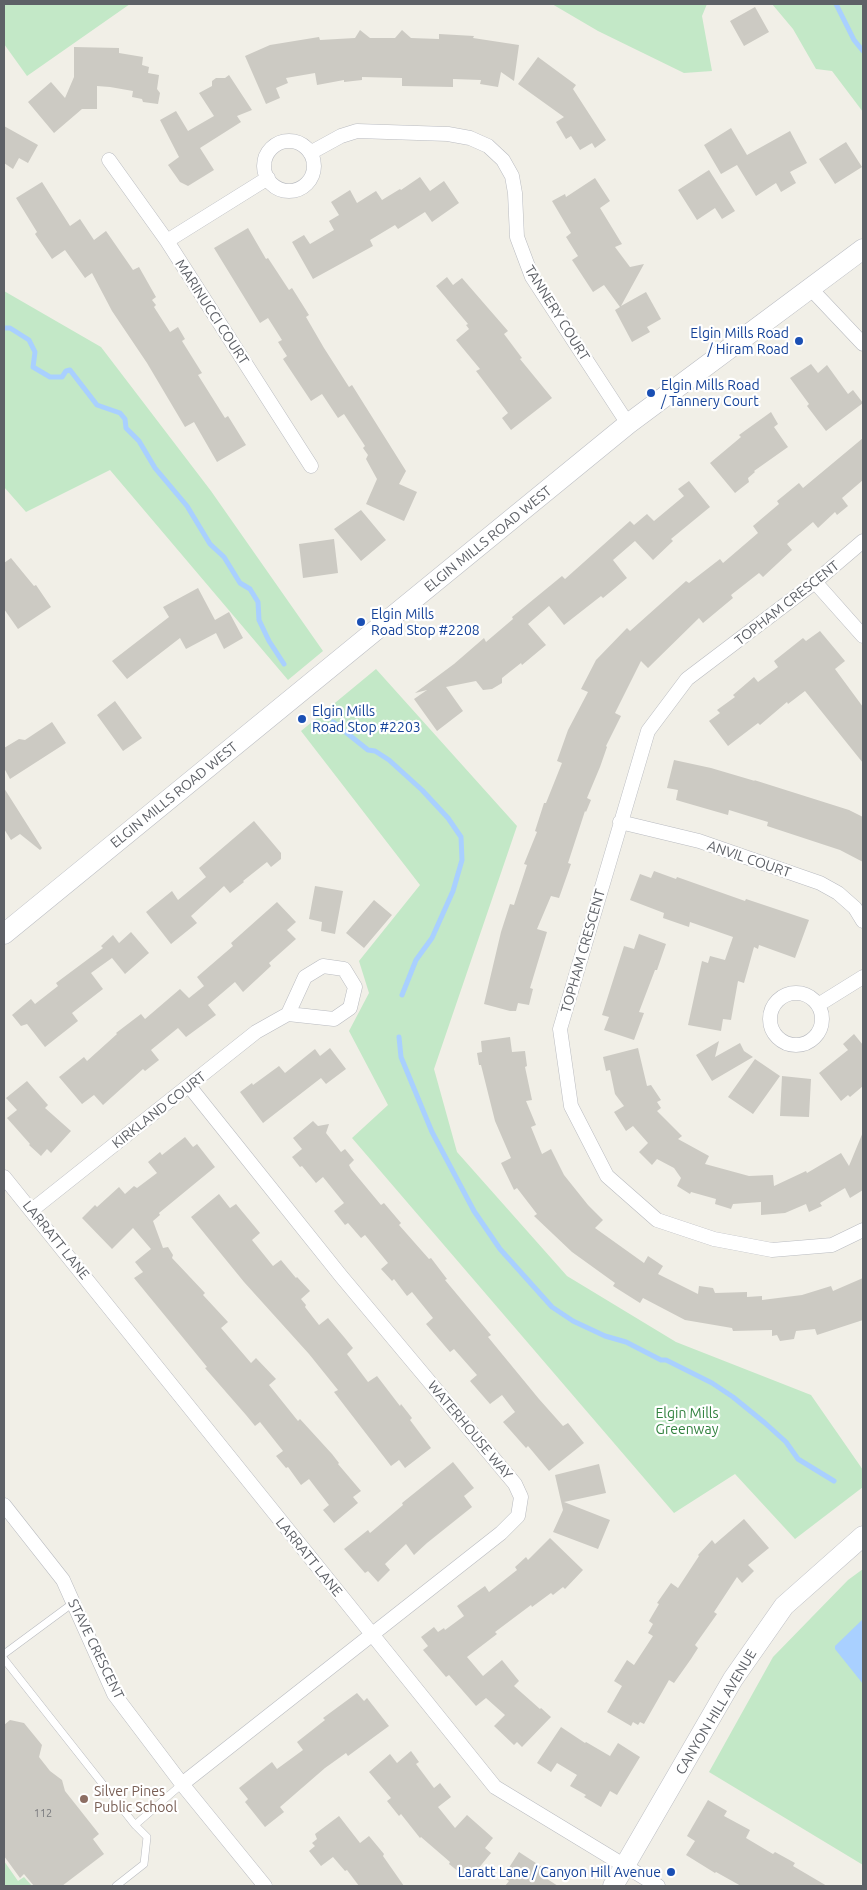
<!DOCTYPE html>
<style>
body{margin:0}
#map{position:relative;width:867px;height:1890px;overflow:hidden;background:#f1efe7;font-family:Ubuntu,sans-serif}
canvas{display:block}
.frame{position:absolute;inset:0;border:5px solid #5e6167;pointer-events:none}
</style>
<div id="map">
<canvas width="867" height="1890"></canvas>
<div class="frame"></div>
</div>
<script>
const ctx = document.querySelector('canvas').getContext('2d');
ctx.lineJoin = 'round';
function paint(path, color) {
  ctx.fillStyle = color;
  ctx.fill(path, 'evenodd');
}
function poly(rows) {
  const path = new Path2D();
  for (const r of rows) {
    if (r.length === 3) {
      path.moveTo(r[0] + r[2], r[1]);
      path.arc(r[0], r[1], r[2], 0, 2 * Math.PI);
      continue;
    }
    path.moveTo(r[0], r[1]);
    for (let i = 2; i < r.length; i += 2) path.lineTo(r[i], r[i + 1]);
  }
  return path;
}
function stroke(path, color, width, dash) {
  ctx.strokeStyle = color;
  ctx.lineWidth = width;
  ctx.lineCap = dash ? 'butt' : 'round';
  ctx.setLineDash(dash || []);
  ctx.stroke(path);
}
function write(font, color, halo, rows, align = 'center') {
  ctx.font = font + ' Ubuntu,sans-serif';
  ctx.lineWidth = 4.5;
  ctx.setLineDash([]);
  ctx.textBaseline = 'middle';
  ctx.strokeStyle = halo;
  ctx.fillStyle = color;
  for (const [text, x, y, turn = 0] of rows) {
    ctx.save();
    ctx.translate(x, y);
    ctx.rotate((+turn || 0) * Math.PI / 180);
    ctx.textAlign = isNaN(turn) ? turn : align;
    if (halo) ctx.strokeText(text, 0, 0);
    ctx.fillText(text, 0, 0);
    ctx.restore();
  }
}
paint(poly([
 [4,4,130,4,27,76,4,44],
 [552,4,707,4,702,16,712,71,684,73,598,31],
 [772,4,863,4,863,112,832,71,816,69,793,29],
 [4,291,101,347,211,491,323,651,288,680,110,470,26,512,4,487],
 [376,669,517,826,434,1069,457,1152,567,1276,676,1342,811,1395,863,1470,863,1487,795,1539,735,1474,674,1513,352,1138,388,1105,349,1031,369,993,359,961,420,885,301,731],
 [863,1569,863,1865,709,1772,773,1657,848,1580],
 [4,1861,18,1881,24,1877,32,1886,4,1886]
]), '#c3e8c7');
paint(poly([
 [863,1619,863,1684,835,1649,835,1646]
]), '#a9d0ff');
stroke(poly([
 [836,4,854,40,863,51],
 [4,328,10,328,29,340,35,352,33,367,50,377,62,377,66,371,70,370,97,405,120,413,125,419,126,428,139,441,155,468,187,506,210,544,224,557,240,583,250,589,258,602,259,620,269,641,284,664],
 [333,722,368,750,375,751,389,760,422,790,448,818,461,837,462,860,453,891,432,938,416,960,402,995],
 [399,1037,401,1057,432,1132,474,1211,500,1249,552,1307,573,1321,605,1336,626,1342,661,1360,666,1360,712,1383,733,1397,765,1423,786,1442,798,1459,834,1481]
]), '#a9d0ff', 5);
paint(poly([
 [755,7,769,32,744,46,730,21],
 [360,30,370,38,395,38,402,30,411,38,439,39,439,34,474,36,473,38,519,45,514,81,501,72,498,87,480,84,481,80,453,79,453,87,402,86,402,78,362,77,362,80,344,82,344,80,317,85,315,73,286,78,288,83,276,88,280,98,266,104,245,56,270,45,319,37,320,40,355,38],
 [74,47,119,48,119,53,143,57,142,65,149,67,148,73,159,75,157,89,160,93,158,104,143,102,142,99,132,97,133,91,110,87,97,86,97,109,82,109,54,133,28,102,51,82,65,98,74,77],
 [538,57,576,85,573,89,606,140,595,148,592,143,580,150,571,136,566,139,556,122,564,117,518,84],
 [229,75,252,110,237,116,241,122,200,148,214,170,188,186,180,182,168,165,179,157,160,120,176,111,188,131,214,116,199,93,212,86,212,81,216,78,225,78],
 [4,126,38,145,28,163,19,158,13,169,4,163],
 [731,128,747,155,790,131,807,163,790,172,796,183,781,192,776,183,756,196,737,165,721,174,704,145],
 [846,142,862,167,835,184,819,159],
 [709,170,735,211,722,219,715,208,697,220,678,190],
 [420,177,430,191,444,181,459,203,432,222,425,212,398,229,395,225,370,240,373,246,313,279,292,242,304,235,310,244,334,230,329,221,339,215,331,202,350,190,357,203,376,191,382,200,400,189,401,190],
 [595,178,610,201,600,208,622,244,615,247,630,267,644,264,621,306,646,292,661,319,647,327,650,332,632,342,615,310,620,307,604,285,593,292,572,260,578,256,566,237,571,233,552,201,565,194,566,197],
 [42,182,70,226,80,219,94,240,106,231,133,270,139,267,156,297,152,300,156,305,154,307,170,332,178,327,185,339,182,341,202,373,198,375,225,418,228,416,246,445,217,462,194,422,185,427,147,363,112,311,92,273,85,278,65,250,52,259,35,234,37,232,16,198],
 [248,228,266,259,268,258,289,290,292,288,309,315,306,317,324,348,349,387,352,385,406,471,399,484,417,492,404,521,366,504,377,479,366,459,368,455,363,448,365,446,344,414,338,418,322,394,311,401,283,359,287,356,278,342,282,340,268,318,260,323,214,248],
 [447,277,453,285,462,278,488,308,508,331,504,334,522,358,520,359,552,398,511,430,502,418,508,413,476,371,480,369,456,340,469,329,466,325,468,324,436,286],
 [811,364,818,373,827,365,848,394,853,390,863,403,826,431,807,406,809,404,790,378],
 [771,412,778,424,774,427,788,447,754,471,755,472,748,478,749,482,735,493,710,463,741,437,739,435],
 [863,438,863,480,842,498,848,506,837,515,835,512,818,528,813,522,787,544,792,550,763,577,759,573,731,595,733,598,703,623,699,618,648,668,641,661,615,713,621,716,606,746,607,747,600,767,587,798,591,800,586,812,585,811,568,863,571,864,559,898,551,896,537,929,547,932,530,988,533,989,529,1005,518,1003,516,1011,510,1011,484,1004,501,932,510,904,514,905,527,865,524,864,537,832,535,831,544,803,546,803,562,763,557,761,568,730,588,692,581,689,596,660,627,628,630,631,686,581,689,583,720,559,723,563,758,533,753,526,779,504,777,501,799,483,803,488],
 [689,481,710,507,671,539,673,541,653,560,635,541,613,560,627,578,603,598,601,596,564,625,549,606,528,624,546,645,522,665,521,663,502,678,502,683,492,689,483,690,476,681,446,687,463,711,437,731,414,699,427,690,415,693,454,664,484,638,486,642,513,619,512,617,562,576,565,579,630,521,634,525,647,514,654,521,684,496,678,489],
 [361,510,386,540,361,561,334,529],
 [334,539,338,573,303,578,299,544],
 [11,558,34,586,36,585,51,607,18,629,4,609,4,563],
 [198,588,215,620,229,612,243,638,224,649,216,633,186,649,180,638,127,679,112,661,169,617,163,607],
 [820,631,845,661,835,669,863,707,863,763,805,691,788,704,787,702,760,725,758,723,728,746,709,721,720,713,717,710,735,697,733,695,754,677,758,682,778,667,774,661,803,638,806,641],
 [115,701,142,738,123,751,97,715],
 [52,722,66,743,10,779,4,768,4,748,19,739,25,740],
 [674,760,711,768,755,781,754,780,849,810,863,817,863,862,840,850,767,826,768,822,729,810,728,815,676,800,678,790,667,788],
 [4,788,42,848,40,850,20,834,11,840,4,829],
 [254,821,281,853,281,859,271,867,267,862,243,881,244,882,230,893,224,886,191,916,197,923,171,944,146,912,172,891,178,900,206,877,199,868],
 [654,871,676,879,677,877,745,901,746,899,809,920,795,958,759,945,758,949,754,947,744,983,738,981,731,1020,723,1019,721,1031,688,1025,702,961,708,963,710,956,725,960,733,937,690,922,689,927,663,918,664,913,630,900,640,874,651,878],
 [315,886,343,891,335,934,321,931,322,922,309,919],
 [374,900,392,915,364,948,346,933],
 [277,902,296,922,287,930,296,939,269,963,271,966,243,992,235,982,208,1005,216,1015,186,1037,178,1028,151,1050,159,1060,145,1071,143,1069,103,1105,94,1095,82,1104,59,1077,84,1057,87,1061,117,1034,116,1033,141,1014,145,1019,180,989,189,998,204,986,197,977,233,946,231,943],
 [131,932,149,953,125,974,112,958,91,973,103,989,72,1013,78,1021,45,1047,27,1024,21,1026,12,1015,31,999,35,1004,58,986,56,983,103,948,101,946,113,935,119,943],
 [639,934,666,944,657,970,655,970,639,1012,644,1013,634,1040,604,1030,609,1017,602,1015,624,946,634,949],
 [854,1034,863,1045,863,1086,850,1097,848,1095,841,1101,819,1073,848,1050,843,1044],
 [510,1037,512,1052,525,1051,527,1066,525,1067,532,1100,526,1101,536,1125,531,1127,542,1154,551,1149,564,1175,588,1205,603,1220,595,1228,644,1263,648,1256,663,1266,658,1274,698,1294,699,1286,713,1288,715,1293,747,1292,747,1297,762,1296,762,1300,802,1295,831,1286,833,1291,863,1278,863,1320,817,1335,815,1329,796,1331,794,1339,780,1341,777,1335,772,1336,772,1330,733,1331,732,1328,685,1320,643,1298,640,1303,613,1286,615,1283,572,1252,534,1216,537,1214,517,1188,514,1190,501,1163,511,1158,495,1121,481,1065,479,1065,477,1053,482,1052,481,1041],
 [719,1041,715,1057,740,1043,744,1051,753,1057,712,1081,696,1055],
 [330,1048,346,1069,326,1084,321,1078,263,1123,240,1092,252,1083,253,1085,279,1066,285,1073,315,1049,320,1056],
 [638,1048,647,1086,651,1085,661,1100,657,1102,661,1108,657,1111,682,1136,678,1139,709,1156,705,1164,749,1176,773,1175,774,1186,806,1171,807,1173,841,1153,849,1166,863,1132,863,1190,850,1198,845,1188,820,1203,822,1206,809,1212,806,1204,785,1213,761,1215,761,1202,733,1204,731,1209,715,1204,716,1199,691,1192,690,1194,677,1186,681,1178,674,1168,657,1159,652,1165,639,1152,648,1143,633,1126,626,1131,614,1112,624,1106,615,1094,610,1070,606,1071,603,1057],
 [755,1059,780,1076,753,1114,728,1097],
 [782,1076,811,1079,809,1117,780,1116],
 [27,1081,48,1105,45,1108,71,1131,51,1153,47,1149,41,1156,29,1145,30,1144,7,1118,17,1110,6,1098],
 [313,1121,318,1126,329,1124,326,1133,341,1152,345,1149,354,1160,349,1165,351,1169,381,1205,384,1203,401,1223,399,1225,429,1259,431,1258,447,1279,445,1280,491,1335,488,1337,539,1399,563,1426,568,1423,584,1443,549,1471,528,1446,526,1448,503,1422,515,1412,502,1395,490,1404,470,1381,477,1375,454,1349,450,1352,426,1324,433,1318,412,1292,407,1296,394,1279,392,1281,381,1269,388,1263,365,1235,361,1238,348,1223,345,1225,334,1211,344,1203,323,1177,316,1183,302,1166,300,1167,292,1157,302,1149,293,1138],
 [185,1137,193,1147,197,1144,215,1167,159,1213,160,1215,153,1221,163,1248,168,1247,173,1255,172,1258,205,1293,203,1295,228,1322,221,1328,251,1363,256,1358,276,1379,269,1385,298,1421,300,1419,332,1454,339,1463,338,1464,361,1491,353,1497,358,1503,334,1523,323,1510,329,1505,309,1479,301,1485,288,1467,286,1468,276,1456,283,1451,260,1422,255,1426,246,1415,205,1368,207,1367,134,1278,143,1272,135,1262,151,1249,133,1228,112,1249,82,1218,95,1205,97,1207,119,1187,125,1194,134,1186,137,1188,157,1173,148,1162,160,1152,162,1155],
 [219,1194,230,1208,236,1204,260,1233,252,1240,273,1266,281,1260,296,1278,297,1277,310,1291,301,1299,306,1305,305,1307,319,1325,328,1318,344,1337,353,1348,347,1354,368,1382,377,1376,400,1406,401,1404,412,1418,410,1420,431,1448,405,1468,399,1460,391,1466,334,1392,338,1390,309,1354,244,1282,191,1217],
 [453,1462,474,1488,464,1496,472,1507,427,1543,414,1555,406,1544,385,1564,390,1570,378,1582,368,1571,365,1573,344,1549,368,1530,370,1533,403,1505,402,1503],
 [599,1464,606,1493,564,1502,610,1520,598,1549,553,1532,563,1510,555,1475],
 [744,1519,769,1548,748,1565,754,1571,742,1583,737,1577,714,1612,717,1614,695,1645,698,1648,691,1659,674,1683,669,1680,644,1724,640,1722,638,1725,633,1722,631,1726,607,1712,622,1686,614,1681,627,1660,634,1665,653,1636,648,1633,653,1624,649,1621,659,1604,657,1603,671,1583,678,1588,699,1556,698,1555,712,1540,715,1544],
 [550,1538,583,1570,565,1589,563,1587,553,1595,551,1593,532,1607,531,1605,495,1632,497,1634,467,1657,483,1676,502,1660,519,1681,514,1686,540,1709,541,1708,551,1717,522,1747,517,1742,514,1745,494,1726,505,1715,486,1698,476,1706,449,1675,446,1677,423,1650,428,1646,421,1637,434,1627,438,1632,444,1628,445,1630,464,1616,457,1606,485,1586,489,1592,517,1570,515,1567,526,1557,528,1560],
 [357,1693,364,1701,367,1698,389,1726,348,1756,346,1753,325,1768,280,1807,284,1812,265,1827,245,1802,248,1799,239,1788,272,1762,277,1769,303,1750,297,1742,325,1720,323,1718],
 [10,1720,24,1723,42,1745,39,1757,50,1771,62,1780,65,1791,99,1834,93,1839,104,1854,62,1886,34,1886,24,1874,20,1878,4,1856,4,1725],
 [561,1727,585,1743,586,1742,610,1756,618,1743,640,1757,617,1795,610,1791,601,1807,584,1797,586,1795,570,1786,577,1775,557,1763,551,1772,537,1763],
 [411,1751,419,1762,416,1764,434,1788,440,1783,451,1797,438,1807,455,1828,467,1815,493,1838,485,1848,491,1853,469,1880,449,1864,450,1862,421,1837,420,1838,401,1814,399,1816,387,1801,391,1798,369,1772,390,1754,397,1763],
 [708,1800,727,1811,724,1816,750,1830,746,1838,773,1854,775,1852,795,1863,793,1866,827,1886,741,1886,716,1872,715,1873,686,1855,695,1841,687,1836],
 [339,1816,360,1843,369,1836,384,1854,383,1856,404,1886,359,1886,347,1870,345,1871,333,1857,321,1866,309,1851,315,1846,312,1843,317,1839,315,1834],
 [519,1852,545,1869,541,1875,558,1886,505,1886,509,1881,503,1877]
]), '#cccac3');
const lane = poly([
 [4,1654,73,1603],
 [4,1659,135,1825,147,1837,144,1864,116,1886],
 [135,1825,182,1784]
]);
const street = poly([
 [289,166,25],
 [310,153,341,136,357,131,448,134,470,138,488,146,503,160,512,176,515,193,517,237,532,277,628,424],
 [109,160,167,241,311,466],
 [167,241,268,178],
 [811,289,863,344],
 [863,541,815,582,687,679,648,731,560,1029,571,1106,607,1176,657,1220,714,1239,772,1250,832,1245,863,1230],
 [815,582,863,636],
 [620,822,699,841,820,883,838,893,855,908,863,921],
 [796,1019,26],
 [818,1005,863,977],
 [4,1177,495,1787,658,1886],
 [32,1210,256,1032,288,1014,334,1019,350,1008,355,987,344,969,323,966,305,977,288,1014],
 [4,1505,63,1580,114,1694,182,1784,265,1886],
 [182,1784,501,1533,518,1516,521,1497,515,1484,341,1276,189,1086]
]);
const secondary = poly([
 [4,934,628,424,863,249],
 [613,1886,733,1679,784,1606,863,1536]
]);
stroke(lane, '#b9bbc0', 8);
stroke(street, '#b9bbc0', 15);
stroke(secondary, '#bcbec4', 21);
stroke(lane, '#fff', 7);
stroke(street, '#fff', 14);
stroke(secondary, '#fff', 20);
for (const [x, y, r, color] of [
 [799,341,5,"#1a4fb4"],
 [651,393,5,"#1a4fb4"],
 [361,622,5,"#1a4fb4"],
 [302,719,5,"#1a4fb4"],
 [84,1799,5,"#8d6e63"],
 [671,1872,5,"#1a4fb4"]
]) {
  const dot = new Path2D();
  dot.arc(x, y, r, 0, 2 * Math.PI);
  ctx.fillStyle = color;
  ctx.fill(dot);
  stroke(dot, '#fff', 2);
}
write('11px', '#7a7b7e', null, [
 ["112",43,1813]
]);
write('14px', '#5e6167', '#fff', [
 ["MARINUCCI COURT",212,312,57],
 ["TANNERY COURT",557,313,58],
 ["ELGIN MILLS ROAD WEST",488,539,-39],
 ["TOPHAM CRESCENT",787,603,-38],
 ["ELGIN MILLS ROAD WEST",174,795,-39],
 ["ANVIL COURT",749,859,19],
 ["TOPHAM CRESCENT",583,951,-74],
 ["KIRKLAND COURT",159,1110,-38],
 ["LARRATT LANE",56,1240,51],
 ["WATERHOUSE WAY",470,1430,50],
 ["LARRATT LANE",309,1557,51],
 ["STAVE CRESCENT",96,1649,64],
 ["CANYON HILL AVENUE",716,1712,-59]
]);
write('14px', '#164399', '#fff', [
 ["Elgin Mills Road",789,333,"right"],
 ["/ Hiram Road",789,349,"right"],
 ["Elgin Mills Road",661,385],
 ["/ Tannery Court",661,401],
 ["Elgin Mills",371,614],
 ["Road Stop #2208",371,630],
 ["Elgin Mills",312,711],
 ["Road Stop #2203",312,727],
 ["Laratt Lane / Canyon Hill Avenue",661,1872,"right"]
], 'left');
write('14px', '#32823f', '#fff', [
 ["Elgin Mills",687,1413],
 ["Greenway",687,1429]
]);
write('14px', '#785e54', '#fff', [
 ["Silver Pines",94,1791],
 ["Public School",94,1807]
], 'left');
</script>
